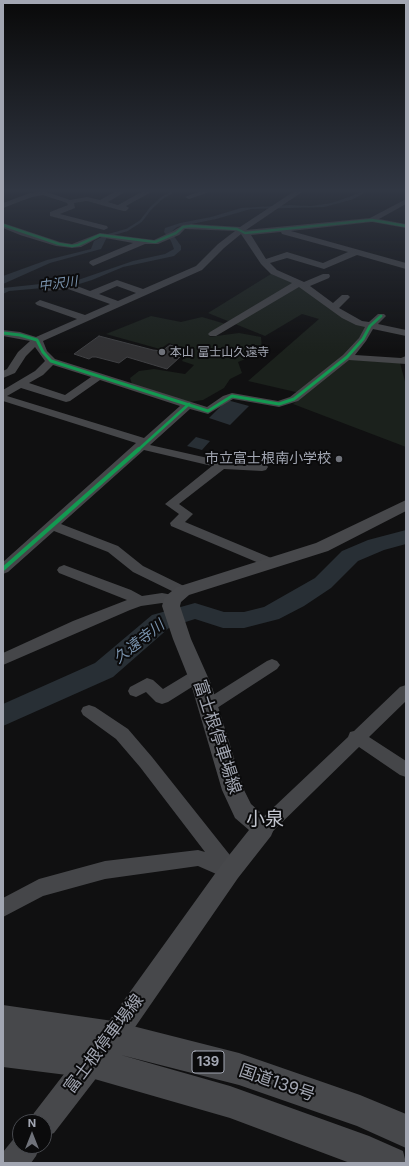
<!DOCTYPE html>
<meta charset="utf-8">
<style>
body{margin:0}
#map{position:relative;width:409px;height:1166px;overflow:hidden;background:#101011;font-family:Inter,sans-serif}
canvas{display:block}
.frame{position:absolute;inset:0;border:4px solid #a2a6b2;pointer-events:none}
.north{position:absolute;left:12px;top:1114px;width:40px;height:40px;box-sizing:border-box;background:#0b0b0c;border:1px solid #47494e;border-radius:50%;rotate:0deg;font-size:11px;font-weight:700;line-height:16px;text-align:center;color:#a2a6b2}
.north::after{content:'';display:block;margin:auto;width:14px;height:18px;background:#6f727a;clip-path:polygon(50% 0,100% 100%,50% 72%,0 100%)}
</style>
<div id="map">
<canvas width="409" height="1166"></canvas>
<div class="frame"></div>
<div class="north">N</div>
</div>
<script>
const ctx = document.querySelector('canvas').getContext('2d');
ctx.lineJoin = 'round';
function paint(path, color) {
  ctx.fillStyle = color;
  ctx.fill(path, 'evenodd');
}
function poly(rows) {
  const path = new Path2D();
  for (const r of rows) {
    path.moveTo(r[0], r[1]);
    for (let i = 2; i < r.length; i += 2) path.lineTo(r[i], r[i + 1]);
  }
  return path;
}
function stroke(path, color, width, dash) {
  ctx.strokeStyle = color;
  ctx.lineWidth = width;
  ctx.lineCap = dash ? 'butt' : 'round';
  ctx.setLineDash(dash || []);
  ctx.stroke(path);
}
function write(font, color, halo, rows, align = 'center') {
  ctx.font = font + ' Inter,"Noto Sans JP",sans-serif';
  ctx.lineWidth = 4;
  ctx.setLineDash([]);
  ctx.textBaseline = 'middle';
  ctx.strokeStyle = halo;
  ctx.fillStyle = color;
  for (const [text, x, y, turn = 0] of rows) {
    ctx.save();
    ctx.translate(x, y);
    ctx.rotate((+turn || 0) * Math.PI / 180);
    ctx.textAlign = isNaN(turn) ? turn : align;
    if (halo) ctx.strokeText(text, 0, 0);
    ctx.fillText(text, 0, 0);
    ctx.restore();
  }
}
paint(poly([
 [271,274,294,283,371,327,363,339,300,393,248,381,319,319,302,314,265,336,208,313],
 [151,316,181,322,202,317,229,325,209,337,239,333,261,337,262,349,253,356,238,362,242,373,230,379,224,388,203,400,190,402,133,387,130,378,139,371,154,369,185,374,194,365,182,361,188,350,169,343,160,349,106,334],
 [345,359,400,363,406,385,406,447,293,404]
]), '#1b211c');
paint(poly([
 [359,190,365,191,361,195,351,200,324,207,251,209,216,219,177,227,171,232,181,246,181,250,174,256,123,267,92,280,76,285,9,291,3,294,3,288,78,280,133,261,165,254,174,249,171,241,164,232,165,228,180,223,211,217,241,208,290,205,311,206,331,203,352,196,360,192],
 [123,231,108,235,101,249,50,263,3,284,3,276,47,260,91,249,94,241,107,234],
 [227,400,249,406,230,425,209,418],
 [196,437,210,441,202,450,187,446]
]), '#282f35');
stroke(poly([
 [106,236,127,230,141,221,151,208,162,198,176,190]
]), '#282f35', 2.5);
paint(poly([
 [406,530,406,544,384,550,358,561,331,588,304,606,279,619,244,628,223,628,195,619,170,627,113,677,3,726,3,704,95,663,152,615,195,603,224,612,244,612,264,607,315,578,342,551,368,540,406,530]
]), '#282f35');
const building = poly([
 [99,336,153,350,162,351,170,345,183,349,174,356,180,357,167,369,127,357,119,363,96,357,92,357,89,359,74,354,99,336]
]);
paint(building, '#313133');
stroke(building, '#404144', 1);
paint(poly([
 [118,190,128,190,108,202,118,205,145,190,155,190,126,206,129,208,126,211,123,211,87,201,74,203,75,208,60,214,107,226,108,228,104,230,50,216,50,212,68,205,67,203,43,195,32,197,3,208,3,203,30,193,44,191,70,200,87,197,100,200,118,190],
 [203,190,215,190,189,199,185,197,203,190],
 [296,190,305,190,246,230,370,218,406,199,406,204,379,219,406,224,406,228,372,222,291,231,406,263,406,269,357,255,324,269,287,258,270,263,277,270,304,282,323,274,329,274,330,276,329,278,310,286,333,303,342,295,348,295,350,297,339,308,362,321,369,322,378,314,384,314,386,316,378,324,406,330,406,336,373,329,366,341,355,355,401,358,406,356,406,364,349,360,298,401,279,407,233,399,208,414,190,409,150,445,221,461,266,464,268,467,266,470,262,471,224,469,179,504,193,514,185,522,276,560,278,563,276,566,271,567,266,566,171,526,170,523,179,514,165,504,212,466,144,450,61,524,118,546,143,566,188,588,190,591,188,594,183,596,178,594,133,572,108,552,54,531,8,572,3,574,3,562,136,443,3,401,3,390,35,371,45,361,35,347,26,356,15,373,3,378,3,371,7,369,18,352,30,341,3,336,3,330,20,332,36,337,77,319,37,305,35,303,40,300,85,315,110,304,68,289,45,291,42,290,41,288,42,286,69,283,90,291,117,280,143,289,196,266,218,244,235,231,185,229,179,235,158,244,145,244,93,266,89,263,90,261,133,243,100,237,81,247,72,248,56,246,20,235,3,228,3,223,60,242,72,244,100,233,154,240,173,231,183,225,191,224,240,227,296,190],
 [281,232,282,234,348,252,323,263,287,252,266,259,251,235,281,232],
 [241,234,261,264,271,274,292,283,210,332,208,334,210,336,216,336,299,287,342,318,356,325,365,327,359,338,343,355,290,397,278,401,232,393,223,396,207,407,55,359,47,351,43,341,202,270,224,248,241,234],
 [117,286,136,293,118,301,99,294,117,286],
 [53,365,91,377,65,395,29,383,43,375,53,365],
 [100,380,180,406,144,438,7,396,21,388,66,402,70,401,100,380],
 [64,565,131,590,142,596,162,593,178,596,180,599,178,602,173,604,162,603,141,606,130,610,3,665,3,653,73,621,127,600,59,573,57,570,59,567,64,565],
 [272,659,277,661,280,665,277,669,214,710,208,712,202,710,200,706,202,702,267,661,272,659],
 [197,670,203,672,205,676,203,680,168,702,162,704,156,702,146,692,136,697,130,695,128,691,130,687,147,678,153,680,163,689,191,672,197,670],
 [406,685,406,701,369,737,406,761,406,777,400,775,359,747,269,835,263,837,257,835,254,829,257,823,348,737,350,732,354,731,400,687,406,685],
 [89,705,95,707,128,729,152,757,237,864,239,871,237,877,230,880,198,866,105,879,43,896,3,917,3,898,39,879,105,861,198,850,205,852,140,767,116,739,83,715,81,711,83,707,89,705]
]), '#454649');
paint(poly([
 [406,500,406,511,328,551,189,595,181,602,180,606,191,639,211,684,244,790,251,804,271,822,274,829,271,836,238,878,122,1046,101,1072,54,1133,44,1137,44,1122,30,1122,34,1113,81,1052,104,1028,222,864,249,830,235,818,222,790,191,684,173,639,162,606,164,599,167,595,177,587,316,543,406,500],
 [20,1134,20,1146,40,1146,36,1156,31,1163,3,1163,3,1152,16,1136,20,1134]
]), '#47484b');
paint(poly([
 [3,1005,113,1021,239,1053,360,1095,406,1114,406,1148,357,1126,239,1085,121,1055,230,1086,369,1136,403,1151,406,1163,350,1163,230,1118,91,1078,3,1067,3,1005]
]), '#47484b');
stroke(poly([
 [3,225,59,244,72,246,78,245,100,235,155,242,176,233,183,227,191,226,237,229,245,233,372,220,406,226]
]), '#139951', 2.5);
stroke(poly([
 [3,333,20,335,37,340,43,352,51,361,208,411,232,396,279,404,294,399,347,357,363,339,370,326,381,316],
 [138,450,189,404]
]), '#139951', 3);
stroke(poly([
 [3,569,139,449]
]), '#139951', 4);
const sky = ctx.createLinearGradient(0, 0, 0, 353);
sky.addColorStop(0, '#090909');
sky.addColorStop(0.54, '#313743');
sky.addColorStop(1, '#31374300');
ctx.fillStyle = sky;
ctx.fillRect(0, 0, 409, 353);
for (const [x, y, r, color] of [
 [162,352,4,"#6f727a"],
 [339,459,4,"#6f727a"]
]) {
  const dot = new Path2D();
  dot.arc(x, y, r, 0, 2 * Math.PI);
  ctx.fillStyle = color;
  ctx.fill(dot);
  stroke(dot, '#0b0b0c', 1.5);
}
write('12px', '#a2a6b2', '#0b0b0c', [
 ["本山 富士山久遠寺",170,352]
], 'left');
write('italic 13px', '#7992ac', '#0b0b0c', [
 ["中沢川",58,284,-7]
]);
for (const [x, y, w] of [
 [208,1062,32]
]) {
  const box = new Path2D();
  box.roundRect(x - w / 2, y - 11, w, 22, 3);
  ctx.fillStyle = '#0b0b0c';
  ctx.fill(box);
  stroke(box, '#a2a6b2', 1);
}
write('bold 13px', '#a2a6b2', null, [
 ["139",208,1062]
]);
write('14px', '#a2a6b2', '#0b0b0c', [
 ["市立富士根南小学校",331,459]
], 'right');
write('italic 15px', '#7992ac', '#0b0b0c', [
 ["久遠寺川",139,642,-38]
]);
write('17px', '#a2a6b2', '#0b0b0c', [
 ["富士根停車場線",217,737,72],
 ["富士根停車場線",104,1044,-53],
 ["国道139号",277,1083,19]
]);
write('19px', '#c2c5ce', '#0b0b0c', [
 ["小泉",265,819]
]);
</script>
